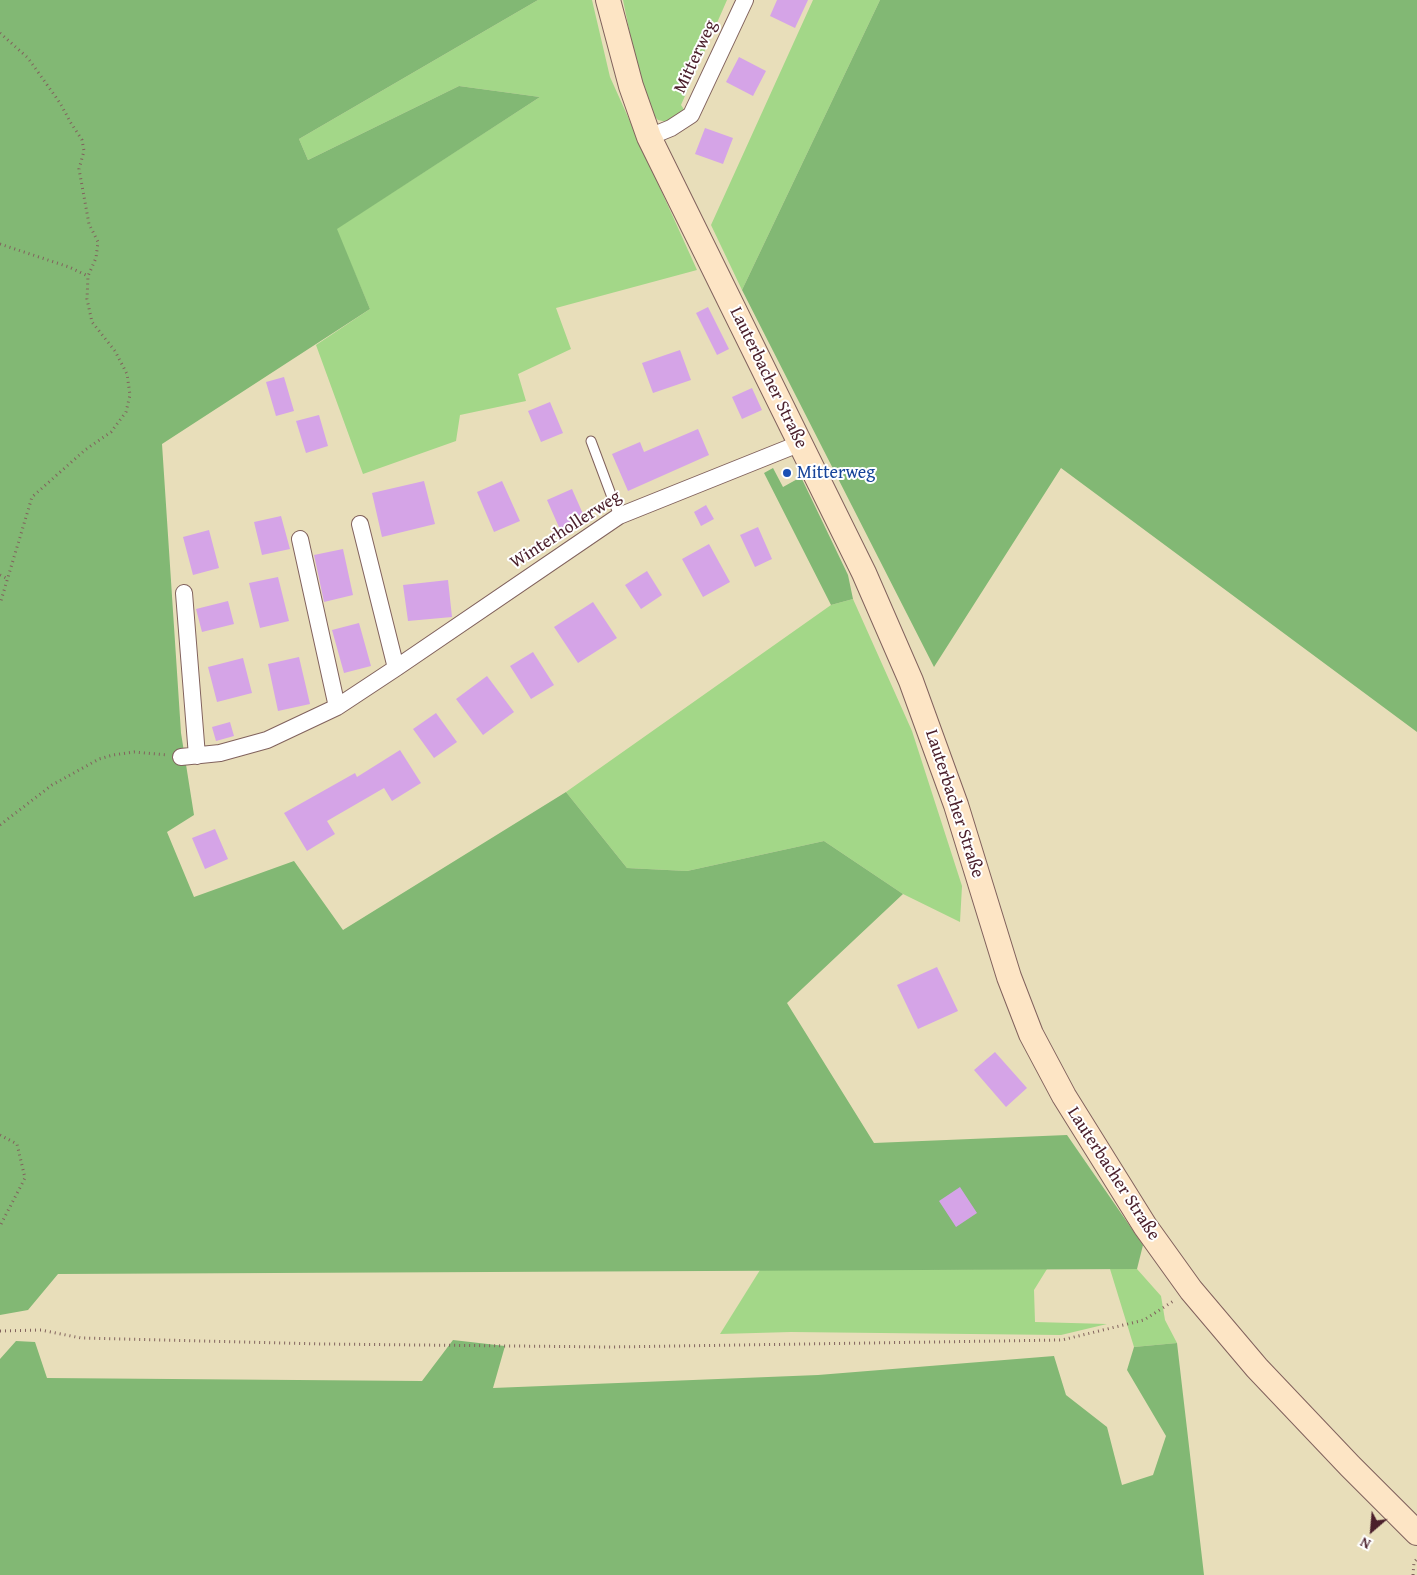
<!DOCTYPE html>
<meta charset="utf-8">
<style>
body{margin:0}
#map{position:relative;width:1417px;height:1575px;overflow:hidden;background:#e8deba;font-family:"Gentium Book Plus",serif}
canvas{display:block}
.north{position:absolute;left:1347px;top:1505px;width:50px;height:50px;-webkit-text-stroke:4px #fff;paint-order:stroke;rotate:207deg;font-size:14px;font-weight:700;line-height:20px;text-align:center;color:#4a1f2b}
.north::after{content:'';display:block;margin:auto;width:18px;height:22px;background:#4a1f2b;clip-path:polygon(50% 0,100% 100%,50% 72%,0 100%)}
</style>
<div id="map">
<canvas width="1417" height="1575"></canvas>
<div class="north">N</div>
</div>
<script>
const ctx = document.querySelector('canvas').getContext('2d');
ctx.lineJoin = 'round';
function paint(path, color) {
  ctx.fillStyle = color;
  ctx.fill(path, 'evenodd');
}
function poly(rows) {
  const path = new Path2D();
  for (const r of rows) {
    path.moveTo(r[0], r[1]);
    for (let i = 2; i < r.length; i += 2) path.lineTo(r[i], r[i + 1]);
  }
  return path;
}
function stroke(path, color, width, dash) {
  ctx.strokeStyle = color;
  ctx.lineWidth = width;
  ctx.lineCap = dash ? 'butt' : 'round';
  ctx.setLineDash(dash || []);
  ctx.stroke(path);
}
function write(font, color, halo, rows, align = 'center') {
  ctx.font = font + ' "Gentium Book Plus",serif';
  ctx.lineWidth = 4;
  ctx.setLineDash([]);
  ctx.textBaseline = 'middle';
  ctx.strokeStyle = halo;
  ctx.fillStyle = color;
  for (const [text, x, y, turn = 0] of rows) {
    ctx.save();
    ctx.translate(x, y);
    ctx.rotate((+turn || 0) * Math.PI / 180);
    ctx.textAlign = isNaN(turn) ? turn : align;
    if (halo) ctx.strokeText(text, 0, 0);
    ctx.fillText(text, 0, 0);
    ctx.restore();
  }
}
paint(poly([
 [538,0,592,0,610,77,697,270,556,308,571,349,518,374,526,401,460,415,456,441,363,474,316,345,370,309,336,229,540,97,459,86,308,160,299,139],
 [623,0,727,0,681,105,685,111,672,123,658,120,649,111,632,44],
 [813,0,880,0,742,290,711,225],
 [853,599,912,731,962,886,960,922,903,894,824,841,687,871,627,868,566,792,831,605],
 [1047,1269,1034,1290,1035,1322,1107,1324,1061,1335,791,1332,720,1334,760,1270],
 [1110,1269,1137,1269,1161,1296,1165,1320,1177,1343,1134,1347]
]), '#a3d788');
paint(poly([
 [0,0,538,0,299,139,308,160,459,86,540,97,337,229,370,309,162,444,181,733,194,815,167,832,194,897,294,861,343,930,566,792,627,868,687,871,824,841,903,894,787,1003,874,1143,1067,1135,1143,1245,1137,1269,58,1274,28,1310,0,1315],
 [880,0,1417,0,1417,732,1061,468,934,667,742,290],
 [773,468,783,487,801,477,848,575,853,599,831,605,764,473],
 [453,1340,505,1346,493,1388,818,1375,1054,1356,1066,1395,1107,1427,1122,1485,1153,1475,1166,1436,1127,1370,1134,1347,1177,1343,1204,1575,0,1575,0,1359,16,1341,35,1342,47,1378,422,1381]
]), '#82b874');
paint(poly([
 [777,0,808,0,795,28,770,16],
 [739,57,766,71,753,96,726,82],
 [705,128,733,138,723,164,695,154],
 [708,307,729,349,717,355,696,313],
 [680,350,691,380,653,393,642,363],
 [284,377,294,411,276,416,266,382],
 [752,388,762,410,742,419,732,397],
 [550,402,563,433,541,442,528,411],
 [319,415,328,446,306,453,296,421],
 [698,429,709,455,628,491,612,454,640,442,644,452],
 [424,481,435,524,382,537,372,493],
 [502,481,520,521,494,532,477,492],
 [572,489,587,523,562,534,547,500],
 [706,505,714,519,701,526,694,512],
 [281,516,290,549,262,555,254,522],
 [758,527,772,559,755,567,740,535],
 [209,530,219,568,193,575,183,537],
 [709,544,730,582,703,597,682,559],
 [343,549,353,595,324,602,314,555],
 [647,571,662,595,641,609,625,585],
 [278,577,289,621,260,628,249,583],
 [448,580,452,617,408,621,403,585],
 [228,601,234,624,202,632,196,609],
 [593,602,617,638,578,663,554,627],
 [359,623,371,666,344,673,332,630],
 [533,652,554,685,531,699,510,666],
 [299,657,310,704,278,711,268,664],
 [243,658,252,693,217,702,208,667],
 [487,676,514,712,483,735,456,699],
 [436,713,457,742,434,758,413,729],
 [230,722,234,736,216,741,212,727],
 [400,750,421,783,392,801,384,788,327,821,335,834,307,851,284,813,355,773,357,777],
 [215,829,228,859,205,869,192,838],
 [937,967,958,1011,918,1029,897,985],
 [995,1052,1027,1088,1006,1107,974,1070],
 [960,1187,977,1213,956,1227,939,1201]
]), '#d5a4e7');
const lane = poly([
 [591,441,619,516]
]);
const street = poly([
 [649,137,671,128,691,115,745,0],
 [360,524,396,668],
 [300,539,337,707],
 [184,593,197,756],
 [181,757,220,753,267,740,337,707,396,668,619,516,801,443]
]);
const secondary = poly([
 [608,0,631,86,649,137,864,573,911,681,956,805,1009,977,1031,1034,1064,1096,1145,1226,1191,1290,1257,1368,1350,1466,1417,1533]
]);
stroke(lane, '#81625d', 11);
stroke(street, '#81625d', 18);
stroke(secondary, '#81625d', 26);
stroke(poly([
 [0,33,28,58,60,103,71,123,82,140,84,151,79,169,89,224,98,242,96,258,88,276,87,299,92,322,115,351,127,374,130,395,126,412,111,432,85,450,32,497,0,604],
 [0,244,69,267,88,276],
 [0,575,8,579],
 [0,825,52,785,99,759,113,755,134,752,168,755],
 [0,1135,17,1144,25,1178,0,1226],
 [0,1331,41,1330,81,1338,324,1344,611,1347,1062,1340,1144,1320,1175,1300],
 [1413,1575,1414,1562,1417,1559]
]), '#81625d', 3, [1, 4]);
stroke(lane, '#fff', 9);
stroke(street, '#fff', 16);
stroke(secondary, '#fde5c5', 24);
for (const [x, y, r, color] of [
 [787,473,5,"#1a4fb4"]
]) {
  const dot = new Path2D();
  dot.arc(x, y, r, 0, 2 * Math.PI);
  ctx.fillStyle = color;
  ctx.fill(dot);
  stroke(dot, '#fff', 2);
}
write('18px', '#4a1f2b', '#fff', [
 ["Mitterweg",696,57,-65],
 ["Lauterbacher Straße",768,378,64],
 ["Winterhollerweg",566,530,-33],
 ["Lauterbacher Straße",954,804,72],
 ["Lauterbacher Straße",1113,1174,57]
]);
write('18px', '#164399', '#fff', [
 ["Mitterweg",797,473]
], 'left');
</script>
